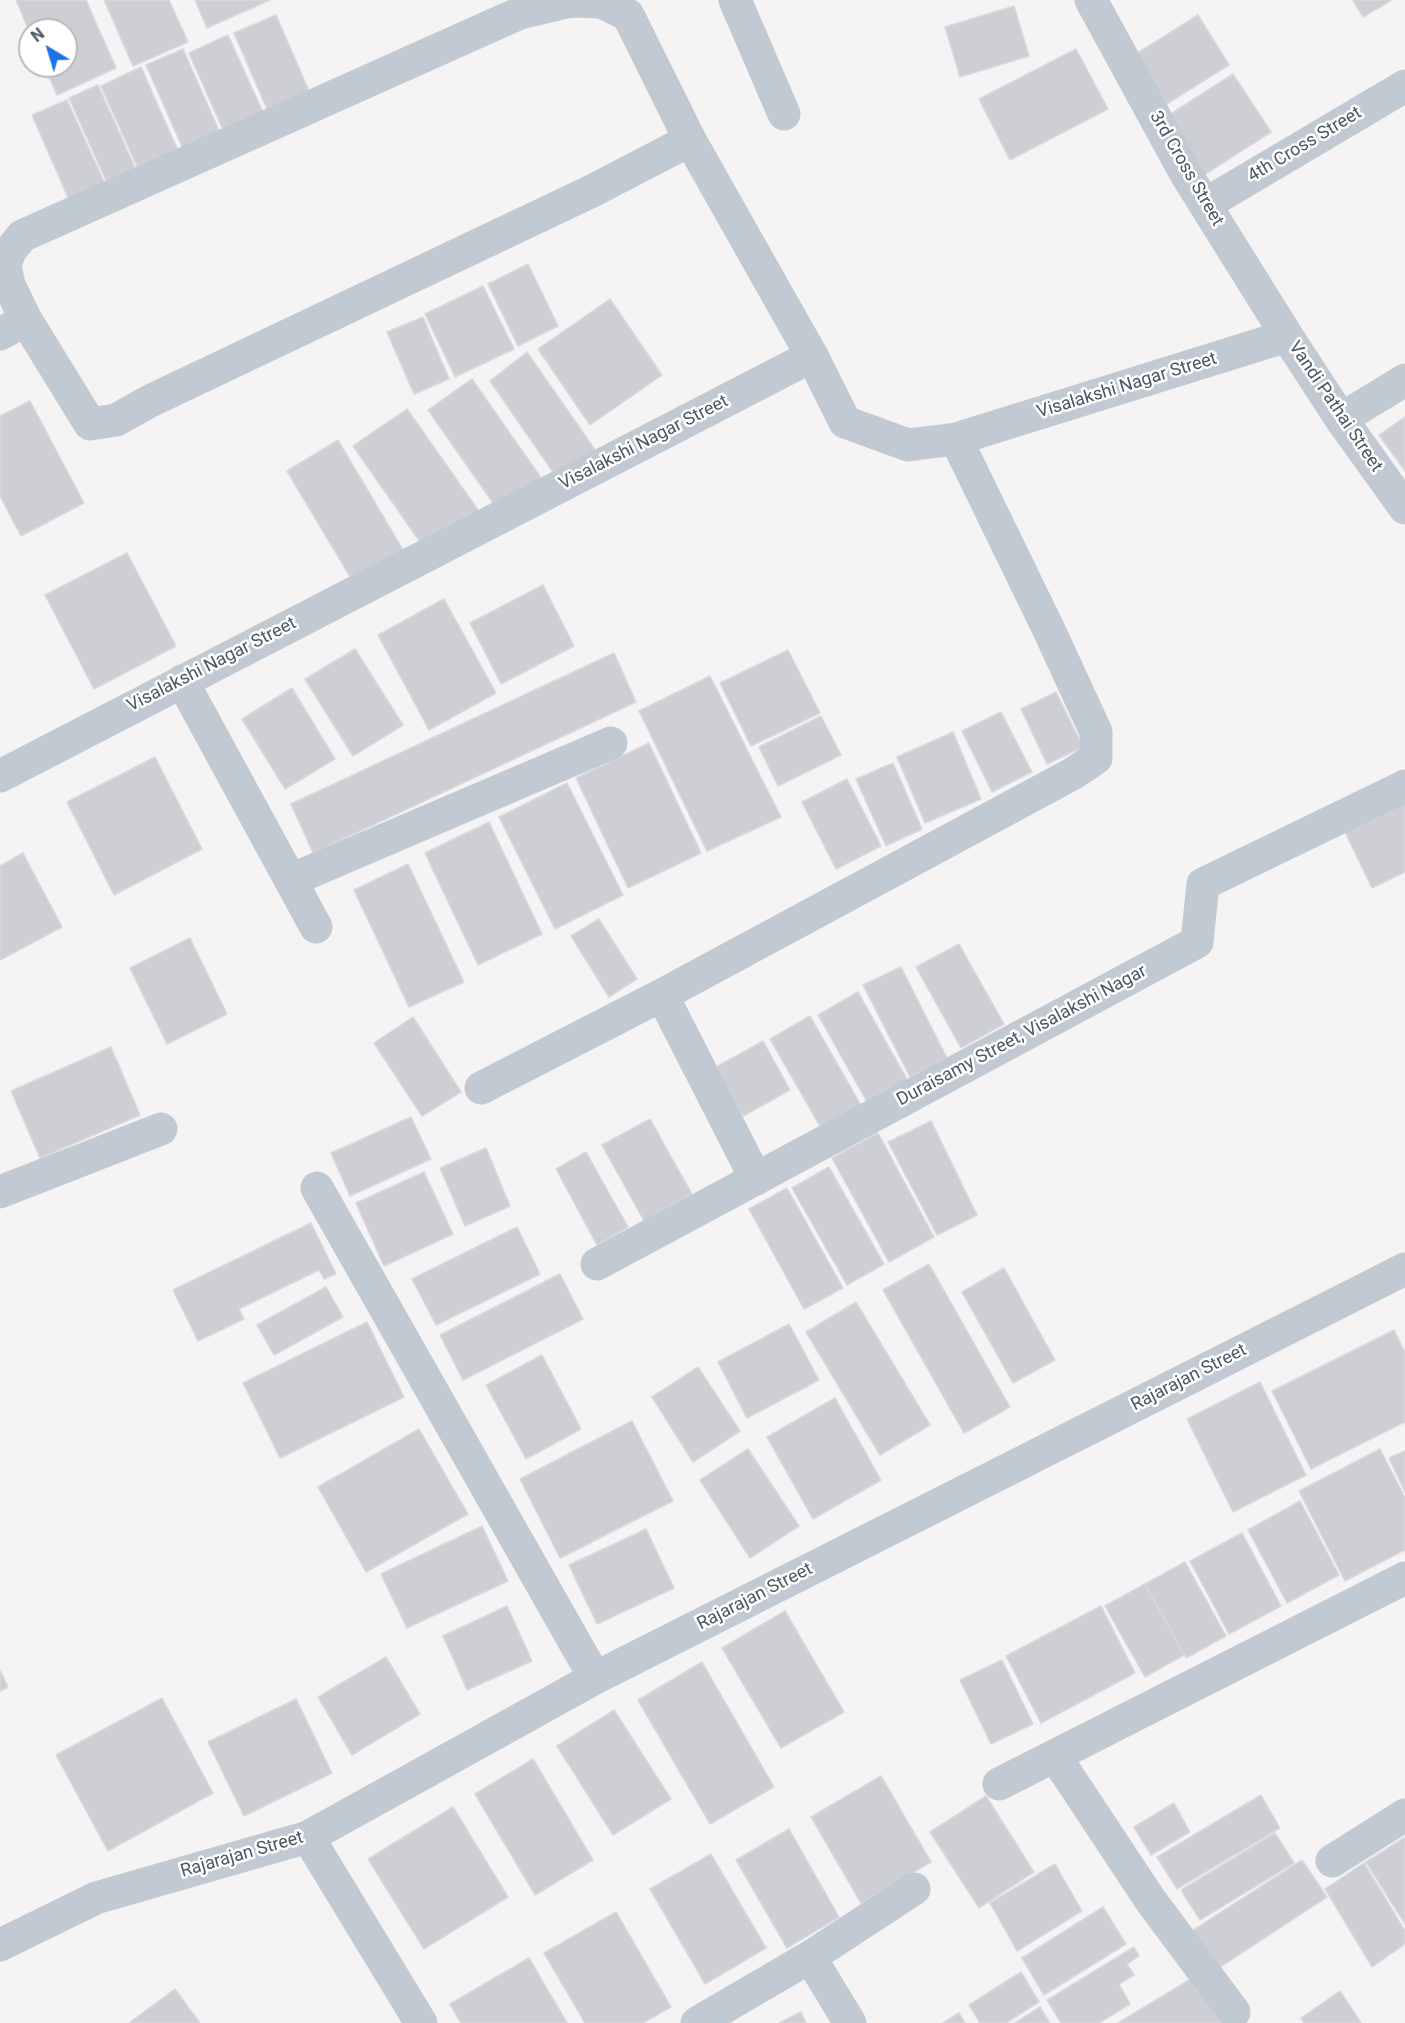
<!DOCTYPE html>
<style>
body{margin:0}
#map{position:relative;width:1405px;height:2023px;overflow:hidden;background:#f5f3f3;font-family:Roboto,sans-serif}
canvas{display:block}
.north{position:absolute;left:18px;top:18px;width:60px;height:60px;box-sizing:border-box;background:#fff;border:2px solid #b7bbc0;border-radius:50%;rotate:322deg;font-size:16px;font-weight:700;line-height:24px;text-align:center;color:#4a5661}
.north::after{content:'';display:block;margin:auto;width:21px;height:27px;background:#1a73e8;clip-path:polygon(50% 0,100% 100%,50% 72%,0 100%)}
</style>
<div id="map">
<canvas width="1405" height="2023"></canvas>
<div class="north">N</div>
</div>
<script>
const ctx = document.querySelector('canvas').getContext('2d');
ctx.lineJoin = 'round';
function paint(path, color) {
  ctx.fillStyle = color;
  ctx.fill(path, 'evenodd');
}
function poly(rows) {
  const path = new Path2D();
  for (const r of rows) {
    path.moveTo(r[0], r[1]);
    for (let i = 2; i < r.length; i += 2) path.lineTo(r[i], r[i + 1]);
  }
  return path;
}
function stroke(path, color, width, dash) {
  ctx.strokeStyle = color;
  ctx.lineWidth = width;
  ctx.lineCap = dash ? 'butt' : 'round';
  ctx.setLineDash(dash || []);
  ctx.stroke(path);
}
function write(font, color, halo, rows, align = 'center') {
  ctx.font = font + ' Roboto,sans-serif';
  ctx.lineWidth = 5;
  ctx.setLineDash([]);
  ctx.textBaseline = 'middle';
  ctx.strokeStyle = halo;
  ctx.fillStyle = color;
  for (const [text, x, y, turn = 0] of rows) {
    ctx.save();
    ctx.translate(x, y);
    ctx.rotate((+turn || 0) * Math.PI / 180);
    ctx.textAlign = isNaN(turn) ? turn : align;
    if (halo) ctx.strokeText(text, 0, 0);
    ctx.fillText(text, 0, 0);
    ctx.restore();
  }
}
const building = poly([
 [16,0,86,0,116,68,57,95,44,66,66,66,66,30,30,30,30,33,16,0],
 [104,0,169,0,188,42,133,66,104,0],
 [195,0,270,0,207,28,195,0],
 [1353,0,1392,0,1363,17,1353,0],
 [1014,6,1029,56,960,77,945,27,1014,6],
 [276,15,312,98,270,116,234,33,276,15],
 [1198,15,1229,65,1162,107,1131,57,1198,15],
 [228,35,267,121,227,139,189,53,228,35],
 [183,49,224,142,187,158,146,65,183,49],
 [1076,49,1108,109,1010,160,979,99,1076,49],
 [141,67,180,155,140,173,101,86,141,67],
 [1233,74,1271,132,1201,177,1163,119,1233,74],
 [98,85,141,181,112,194,69,98,98,85],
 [67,100,109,193,73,209,32,115,67,100],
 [528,264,558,326,518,346,488,284,528,264],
 [483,286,514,349,455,377,425,314,483,286],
 [610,299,662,375,590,425,538,349,610,299],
 [423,317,449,379,414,394,387,332,423,317],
 [527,352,598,454,557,478,490,381,527,352],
 [472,379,544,482,500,513,428,410,472,379],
 [30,401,84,503,21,536,0,496,0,416,30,401],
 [407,409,481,514,427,552,353,446,407,409],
 [1405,417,1405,471,1379,435,1405,417],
 [338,440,406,555,355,585,287,471,338,440],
 [127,553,176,646,94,689,45,595,127,553],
 [543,585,574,646,501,684,470,623,543,585],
 [444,599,496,693,429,730,378,635,444,599],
 [355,649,403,725,353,756,305,679,355,649],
 [788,650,820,713,751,746,720,683,788,650],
 [614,653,636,702,313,853,291,804,614,653],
 [710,676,781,817,707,851,639,711,710,676],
 [292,688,335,759,285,789,242,719,292,688],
 [1056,692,1083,747,1047,764,1021,709,1056,692],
 [1001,712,1032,772,992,792,962,731,1001,712],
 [821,716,841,755,778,786,759,747,821,716],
 [953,732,981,799,925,823,897,757,953,732],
 [649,743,701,853,628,888,576,778,649,743],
 [155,757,202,849,114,895,67,802,155,757],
 [893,763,922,829,886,846,856,779,893,763],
 [847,779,881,846,836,869,802,802,847,779],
 [567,783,623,895,555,929,499,817,567,783],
 [1405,802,1405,872,1372,888,1345,832,1405,802],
 [489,822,542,934,478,965,425,853,489,822],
 [23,853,62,927,0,960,0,866,23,853],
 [408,864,464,982,409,1007,354,890,408,864],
 [599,919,637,979,609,997,571,936,599,919],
 [190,938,227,1014,167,1044,130,968,190,938],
 [959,944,1004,1024,961,1048,916,967,959,944],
 [901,967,947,1058,910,1077,863,985,901,967],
 [858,992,908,1081,868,1104,818,1015,858,992],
 [810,1016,862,1107,822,1130,770,1039,810,1016],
 [413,1017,461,1092,422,1116,374,1043,413,1017],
 [763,1041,790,1090,743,1116,716,1067,763,1041],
 [111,1047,140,1115,40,1158,11,1091,111,1047],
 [411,1117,431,1159,350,1196,331,1153,411,1117],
 [650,1119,692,1194,644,1221,602,1145,650,1119],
 [931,1121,977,1215,937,1235,888,1142,931,1121],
 [878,1133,934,1237,889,1262,832,1158,878,1133],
 [486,1148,510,1206,465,1226,440,1168,486,1148],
 [586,1152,628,1227,597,1245,556,1169,586,1152],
 [829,1167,884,1264,847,1285,792,1188,829,1167],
 [424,1172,453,1234,384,1266,356,1203,424,1172],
 [787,1188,843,1288,804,1309,749,1209,787,1188],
 [311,1223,336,1274,324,1279,319,1270,239,1309,244,1319,198,1341,173,1290,311,1223],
 [517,1227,540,1274,436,1325,412,1279,517,1227],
 [929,1264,1010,1407,964,1433,883,1290,929,1264],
 [1004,1268,1055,1360,1013,1383,962,1292,1004,1268],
 [560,1274,583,1319,463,1380,440,1335,560,1274],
 [326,1287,343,1317,274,1355,257,1325,326,1287],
 [856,1302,930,1425,880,1455,806,1332,856,1302],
 [367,1322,404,1397,280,1458,243,1383,367,1322],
 [789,1324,819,1380,747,1418,718,1362,789,1324],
 [1394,1330,1405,1352,1405,1422,1311,1469,1272,1391,1394,1330],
 [542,1355,581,1429,526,1459,486,1385,542,1355],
 [698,1367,740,1431,693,1462,652,1397,698,1367],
 [1260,1382,1306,1475,1233,1512,1187,1419,1260,1382],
 [835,1398,881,1480,813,1519,767,1437,835,1398],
 [632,1421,673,1501,560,1558,520,1479,632,1421],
 [419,1429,468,1514,366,1572,318,1487,419,1429],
 [748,1449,799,1526,750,1558,700,1480,748,1449],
 [1380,1449,1405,1498,1405,1550,1345,1581,1299,1491,1380,1449],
 [1405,1451,1405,1492,1389,1458,1405,1451],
 [1300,1501,1339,1575,1287,1603,1248,1530,1300,1501],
 [482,1526,508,1581,407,1628,381,1574,482,1526],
 [646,1529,674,1588,597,1624,569,1565,646,1529],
 [1242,1533,1281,1606,1229,1634,1190,1561,1242,1533],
 [1185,1562,1226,1636,1186,1658,1145,1584,1185,1562],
 [1145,1584,1184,1655,1145,1677,1105,1606,1145,1584],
 [507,1606,532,1661,467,1690,443,1636,507,1606],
 [1101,1606,1135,1673,1041,1723,1006,1656,1101,1606],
 [785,1611,844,1712,781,1748,722,1648,785,1611],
 [386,1657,420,1714,352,1755,318,1697,386,1657],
 [1002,1660,1033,1724,991,1744,960,1680,1002,1660],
 [702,1662,774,1787,710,1824,638,1700,702,1662],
 [0,1670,8,1687,0,1691,0,1670],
 [162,1698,213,1793,108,1851,56,1755,162,1698],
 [296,1699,332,1773,244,1816,208,1742,296,1699],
 [614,1710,671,1799,613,1835,557,1746,614,1710],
 [533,1759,593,1860,535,1895,475,1794,533,1759],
 [881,1776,931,1862,861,1903,811,1817,881,1776],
 [1261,1795,1280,1828,1177,1889,1157,1857,1261,1795],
 [986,1796,1034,1872,979,1908,930,1832,986,1796],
 [1174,1803,1190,1832,1151,1855,1134,1827,1174,1803],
 [453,1807,508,1897,424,1949,368,1859,453,1807],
 [789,1829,839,1917,787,1948,736,1860,789,1829],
 [1275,1833,1294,1863,1200,1920,1181,1890,1275,1833],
 [1404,1838,1405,1839,1405,1924,1366,1862,1404,1838],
 [711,1854,766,1948,705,1984,650,1889,711,1854],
 [1302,1860,1327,1897,1217,1969,1192,1931,1302,1860],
 [1364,1863,1405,1931,1405,1944,1372,1967,1325,1889,1364,1863],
 [1055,1864,1082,1911,1017,1951,990,1903,1055,1864],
 [1103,1907,1126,1944,1044,1995,1022,1958,1103,1907],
 [616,1912,671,2007,643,2023,585,2023,544,1953,616,1912],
 [1134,1947,1139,1956,1127,1964,1134,1975,1119,1984,1130,2004,1099,2023,1061,2023,1047,2000,1134,1947],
 [529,1958,567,2023,461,2023,450,2004,529,1958],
 [1021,1972,1039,2002,1006,2023,980,2023,969,2005,1021,1972],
 [1194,1977,1222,2023,1118,2023,1194,1977],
 [175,1989,200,2023,129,2023,175,1989],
 [1340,1991,1361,2023,1304,2023,1301,2018,1340,1991],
 [1040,2007,1050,2023,1015,2023,1040,2007],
 [801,2012,806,2023,779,2023,801,2012],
 [959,2013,965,2023,943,2023,959,2013]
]);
paint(building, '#cdcfd5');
stroke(building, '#d7d9de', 1.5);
stroke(poly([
 [735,0,784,114],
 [1091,0,1186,174,1287,336,1341,419,1405,508],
 [690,140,592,191,150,401,116,420,90,424,26,320,9,285,5,265,10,251,22,236,520,13,571,1,601,2,628,15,690,140,812,356],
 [1206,204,1405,86],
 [0,334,26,320],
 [1341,419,1405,380],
 [182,681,316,927],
 [0,776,812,356,845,422,908,445,956,439,1287,336],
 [291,880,611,743],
 [662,995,756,1179],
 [481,1088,662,995,1074,773,1096,758,1096,732,1048,628,956,439],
 [317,1188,595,1678],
 [0,1192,161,1129],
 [597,1264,1197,942,1203,884,1405,786],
 [1055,1756,1151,1901,1234,2012],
 [999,1784,1405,1578],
 [308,1837,421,2023],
 [1332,1861,1405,1815],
 [0,1945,96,1898,308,1837,595,1678,1405,1269],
 [810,1957,850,2023],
 [697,2023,810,1957,914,1889]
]), '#c1cad2', 33);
write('18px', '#4a5661', '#fff', [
 ["4th Cross Street",1305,145,-31],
 ["3rd Cross Street",1186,169,60],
 ["Visalakshi Nagar Street",1127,386,-17],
 ["Vandi Pathai Street",1335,407,56],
 ["Visalakshi Nagar Street",644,443,-27],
 ["Visalakshi Nagar Street",212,665,-27],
 ["Duraisamy Street, Visalakshi Nagar",1022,1036,-28],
 ["Rajarajan Street",1189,1378,-27],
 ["Rajarajan Street",755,1597,-27],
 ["Rajarajan Street",242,1855,-16]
]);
</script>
